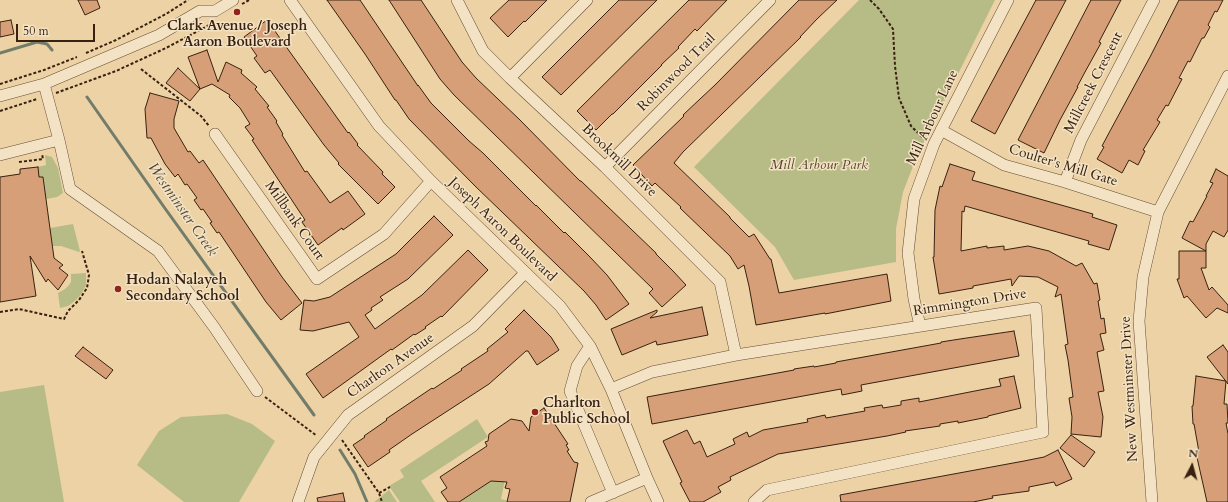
<!DOCTYPE html>
<style>
body{margin:0}
#map{position:relative;width:1228px;height:502px;overflow:hidden;background:#ecd2a4;font-family:Cardo,serif}
canvas{display:block}
.north{position:absolute;left:1172px;top:446px;width:40px;height:40px;-webkit-text-stroke:3px #f3e2c4;paint-order:stroke;rotate:6deg;font-size:11px;font-weight:700;line-height:16px;text-align:center;color:#382111}
.north::after{content:'';display:block;margin:auto;width:14px;height:18px;background:#382111;clip-path:polygon(50% 0,100% 100%,50% 72%,0 100%)}
.scale{position:absolute;left:16px;top:24px;width:79px;height:18px;box-sizing:border-box;border:2px solid #382111;border-top:0;padding-left:5px;font-size:12px;line-height:14px;white-space:nowrap;color:#382111;-webkit-text-stroke:3px #f3e2c4;paint-order:stroke}
</style>
<div id="map">
<canvas width="1228" height="502"></canvas>
<div class="north">N</div>
<div class="scale">50 m</div>
</div>
<script>
const ctx = document.querySelector('canvas').getContext('2d');
ctx.lineJoin = 'round';
function paint(path, color) {
  ctx.fillStyle = color;
  ctx.fill(path, 'evenodd');
}
function poly(rows) {
  const path = new Path2D();
  for (const r of rows) {
    path.moveTo(r[0], r[1]);
    for (let i = 2; i < r.length; i += 2) path.lineTo(r[i], r[i + 1]);
  }
  return path;
}
function stroke(path, color, width, dash) {
  ctx.strokeStyle = color;
  ctx.lineWidth = width;
  ctx.lineCap = dash ? 'butt' : 'round';
  ctx.setLineDash(dash || []);
  ctx.stroke(path);
}
function write(font, color, halo, rows, align = 'center') {
  ctx.font = font + ' Cardo,serif';
  ctx.lineWidth = 3;
  ctx.setLineDash([]);
  ctx.textBaseline = 'middle';
  ctx.strokeStyle = halo;
  ctx.fillStyle = color;
  for (const [text, x, y, turn = 0] of rows) {
    ctx.save();
    ctx.translate(x, y);
    ctx.rotate((+turn || 0) * Math.PI / 180);
    ctx.textAlign = isNaN(turn) ? turn : align;
    if (halo) ctx.strokeText(text, 0, 0);
    ctx.fillText(text, 0, 0);
    ctx.restore();
  }
}
paint(poly([
 [859,0,995,0,917,156,903,192,896,229,896,262,794,280,775,247,694,167],
 [45,155,52,157,58,168,63,193,57,197,46,199,43,177,39,177,38,167,46,165],
 [73,224,80,251,79,252,61,246,52,246,50,228],
 [86,273,86,285,82,293,76,300,68,306,60,308,58,293,65,289,69,285,71,282,71,274],
 [44,385,64,502,0,502,0,392],
 [227,414,252,424,275,441,239,502,184,502,137,465,159,431,181,417],
 [477,419,488,437,421,481,435,502,400,502,389,486,404,477,400,470],
 [500,472,506,475,501,499,512,502,459,502],
 [389,490,397,502,374,502]
]), '#b7bc86');
stroke(poly([
 [0,53,37,42,47,44,52,50],
 [87,97,164,207,314,415],
 [340,450,355,474,367,502]
]), '#727c6b', 3);
const building = poly([
 [78,0,97,0,100,8,85,15,78,0],
 [327,0,360,0,418,86,418,85,431,103,469,141,483,153,536,206,536,205,564,233,565,232,590,257,607,275,629,304,606,320,596,305,584,291,475,186,409,119,396,100,395,100,365,54,327,0],
 [389,0,421,0,462,62,476,78,520,120,580,181,581,181,656,253,656,254,673,271,686,285,662,307,649,293,653,289,454,95,440,79,389,0],
 [509,0,547,0,525,22,524,21,508,37,490,18,509,0],
 [619,0,657,0,561,95,542,77,619,0],
 [689,0,727,0,697,31,695,29,678,47,679,48,661,65,662,65,613,114,612,114,596,130,577,111,689,0],
 [799,0,837,0,817,19,800,37,801,37,683,152,674,163,730,217,730,218,749,237,754,234,770,259,771,259,779,293,887,274,891,301,825,314,825,313,756,325,749,286,744,265,738,269,730,256,680,208,681,207,655,183,652,186,633,165,684,116,683,115,700,99,715,85,799,0],
 [1036,0,1066,0,995,134,971,121,1036,0],
 [1091,0,1121,0,1099,42,1101,43,1085,72,1077,87,1078,87,1060,120,1044,153,1018,140,1091,0],
 [1179,0,1223,0,1217,12,1215,11,1208,25,1210,27,1204,38,1202,38,1190,62,1188,61,1179,78,1182,79,1168,106,1166,105,1157,120,1160,122,1143,150,1145,151,1138,165,1129,160,1122,173,1097,159,1104,147,1102,146,1110,131,1150,57,1179,0],
 [11,20,14,34,0,37,0,22,11,20],
 [267,20,348,133,349,132,358,144,357,145,383,172,382,174,395,187,378,204,338,164,339,163,324,145,270,70,265,73,254,58,257,56,244,37,267,20],
 [207,50,218,82,226,62,242,70,241,73,257,87,255,89,269,106,267,107,277,121,276,122,283,134,282,135,305,172,307,171,330,203,348,191,365,214,343,230,342,228,318,245,302,222,305,220,252,140,254,139,245,127,250,124,240,108,229,97,230,95,212,84,200,89,188,57,207,50],
 [178,68,200,89,190,101,166,83,178,68],
 [150,93,179,101,174,119,174,128,188,152,190,151,199,163,203,160,282,277,302,303,281,320,266,302,219,232,217,233,210,223,212,222,203,209,201,210,194,200,197,198,187,184,185,185,178,174,175,177,165,164,151,138,147,138,145,109,150,93],
 [950,164,975,172,972,180,1093,214,1092,217,1117,225,1109,250,1088,244,1089,241,965,206,964,212,962,211,961,251,987,246,987,248,1004,246,1004,250,1028,246,1049,251,1076,266,1082,263,1094,284,1097,283,1100,300,1098,301,1101,319,1104,318,1106,333,1100,334,1104,350,1097,352,1104,391,1098,392,1103,417,1101,437,1071,434,1072,417,1069,398,1073,397,1068,360,1065,345,1068,344,1061,294,1055,297,1058,287,1038,277,1019,276,1012,286,1011,279,973,286,973,288,939,294,933,257,934,257,935,210,940,186,942,187,950,164],
 [38,167,39,177,43,177,54,258,63,265,59,268,68,275,58,290,48,279,46,282,30,256,36,296,0,302,0,177,20,174,20,169,38,167],
 [1216,169,1228,176,1228,230,1224,237,1213,231,1206,244,1206,268,1201,268,1209,290,1212,287,1228,305,1228,313,1217,308,1206,318,1187,296,1184,298,1177,279,1179,279,1179,251,1206,251,1182,238,1190,221,1193,222,1207,196,1206,196,1213,183,1210,182,1216,169],
 [434,216,453,235,408,279,380,297,383,300,371,308,372,310,365,315,375,329,422,295,468,250,488,270,442,317,441,316,425,327,426,328,415,335,414,334,392,350,391,349,355,375,323,398,306,374,359,337,349,322,313,331,300,330,304,300,314,301,330,297,396,254,434,216],
 [702,307,708,335,657,345,656,341,622,355,611,329,657,310,657,312,650,318,702,307],
 [524,310,551,337,559,350,537,365,528,351,526,351,489,384,412,434,389,450,390,452,368,467,353,445,365,437,364,436,387,420,386,419,432,388,433,389,462,370,461,369,488,351,487,349,508,332,505,329,524,310],
 [1014,331,1019,356,861,385,862,391,842,395,841,389,652,424,647,397,794,370,794,369,814,366,814,367,836,363,836,362,941,343,941,342,960,339,1014,331],
 [1223,345,1228,352,1228,384,1207,357,1223,345],
 [83,347,113,370,106,379,75,356,83,347],
 [1014,376,1021,408,988,416,988,417,958,423,958,421,940,424,940,426,905,431,906,432,887,436,778,454,730,477,731,480,718,487,721,492,703,502,690,502,680,483,682,482,663,441,687,430,694,444,700,441,707,457,735,444,733,439,747,432,749,437,763,430,808,422,807,419,825,415,826,418,865,411,864,408,882,405,883,408,901,405,901,401,919,398,919,402,985,389,1001,386,999,379,1014,376],
 [1196,376,1226,381,1224,404,1227,404,1228,423,1226,423,1228,434,1228,502,1207,502,1205,493,1196,453,1199,452,1194,424,1193,424,1192,406,1193,406,1196,376],
 [544,408,568,444,566,445,569,450,567,451,574,462,578,463,570,502,507,502,510,489,505,488,507,482,491,481,459,502,448,502,441,492,447,488,440,477,487,446,485,442,488,441,489,434,511,419,522,421,529,431,531,417,544,408],
 [1071,435,1095,452,1084,467,1060,448,1071,435],
 [1058,450,1072,479,1056,486,1054,482,1029,487,1029,491,992,496,993,498,973,502,841,502,840,495,1024,461,1044,457,1058,450],
 [343,493,345,502,318,502,317,498,343,493]
]);
paint(building, '#d79f77');
stroke(building, '#382111', 1);
const minor = poly([
 [290,0,379,126,431,181,560,306,590,346,611,389,647,478,658,502],
 [457,0,483,51,510,78,605,167,720,282,736,355],
 [510,78,587,0],
 [0,96,44,84,159,35,200,11,215,11,233,0],
 [941,130,1004,165,1065,182,1158,212],
 [215,134,317,279,384,234,431,181],
 [59,140,70,189,158,251,214,327,257,391],
 [0,155,59,140,44,84],
 [605,167,770,0],
 [1065,182,1081,140,1154,0],
 [920,326,914,299,908,253,914,199,934,144,1008,0],
 [590,346,577,366,570,391,613,493],
 [611,389,652,372,736,355,1036,308,1043,432,767,490,754,502],
 [298,502,314,457,348,415,473,326,525,273],
 [591,502,647,478],
 [1152,502,1139,321,1143,277,1158,212,1228,76]
]);
stroke(minor, '#654d36', 12);
stroke(poly([
 [870,0,879,9,893,29,895,66,899,98,911,126,923,138],
 [242,4,249,0],
 [86,53,116,40,166,14,188,0],
 [141,69,201,116,209,126],
 [0,84,44,70,77,57],
 [56,93,116,71,166,48,215,22],
 [0,111,37,99],
 [19,162,43,159,42,154],
 [0,312,19,309,64,319,68,311,79,300,87,288,89,275,82,251],
 [265,397,317,436],
 [342,440,379,493,382,502],
 [379,493,390,487]
]), '#382111', 2, [3, 2]);
stroke(minor, '#f3e2c4', 11);
for (const [x, y, r, color] of [
 [237,12,4,"#8f2418"],
 [118,289,4,"#8f2418"],
 [535,412,4,"#8f2418"]
]) {
  const dot = new Path2D();
  dot.arc(x, y, r, 0, 2 * Math.PI);
  ctx.fillStyle = color;
  ctx.fill(dot);
  stroke(dot, '#f3e2c4', 1.5);
}
write('bold 14px', '#382111', '#f3e2c4', [
 ["Clark Avenue / Joseph",237,27,"center"],
 ["Aaron Boulevard",237,43,"center"],
 ["Hodan Nalayeh",126,281],
 ["Secondary School",126,297],
 ["Charlton",543,404],
 ["Public School",543,420]
], 'left');
write('14px', '#382111', '#f3e2c4', [
 ["Robinwood Trail",677,73,-45],
 ["Millcreek Crescent",1094,83,-63],
 ["Mill Arbour Lane",933,118,-65],
 ["Brookmill Drive",619,161,44],
 ["Coulter's Mill Gate",1063,166,17],
 ["Millbank Court",294,221,55],
 ["Joseph Aaron Boulevard",502,230,44],
 ["Rimmington Drive",970,303,-9],
 ["Charlton Avenue",391,366,-35],
 ["New Westminster Drive",1130,389,-93]
]);
write('italic 14px', '#58482e', '#f3e2c4', [
 ["Mill Arbour Park",819,166]
]);
write('italic 15px', '#504736', '#f3e2c4', [
 ["Westminster Creek",182,210,55]
]);
</script>
